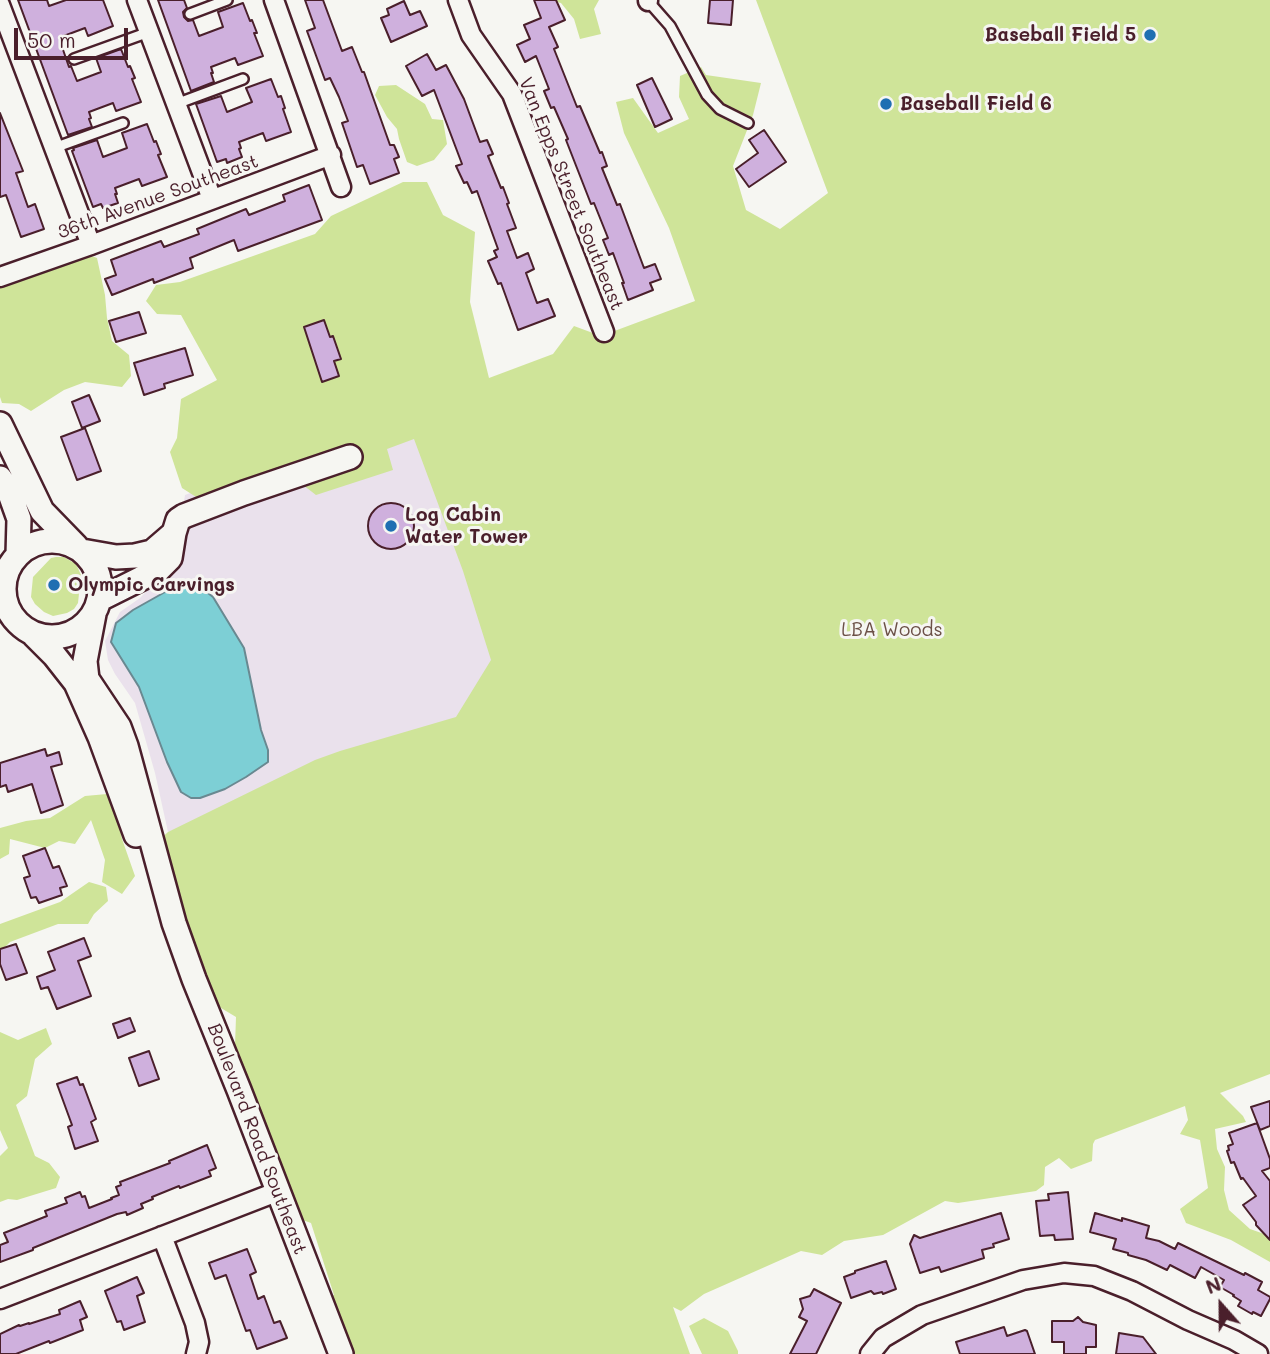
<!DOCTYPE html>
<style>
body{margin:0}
#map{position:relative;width:1270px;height:1354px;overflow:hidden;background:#f6f6f2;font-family:Mali,sans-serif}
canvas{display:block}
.north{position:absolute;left:1186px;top:1270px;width:70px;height:70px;-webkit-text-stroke:5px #f6f6f2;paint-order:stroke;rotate:339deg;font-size:19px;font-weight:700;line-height:28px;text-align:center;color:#4a1f2b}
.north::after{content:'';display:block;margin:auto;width:24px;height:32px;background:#4a1f2b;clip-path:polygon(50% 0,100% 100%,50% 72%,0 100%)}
.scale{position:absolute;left:14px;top:28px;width:114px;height:32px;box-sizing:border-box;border:4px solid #4a1f2b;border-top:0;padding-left:9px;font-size:21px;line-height:24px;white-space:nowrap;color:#4a1f2b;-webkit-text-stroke:5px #f6f6f2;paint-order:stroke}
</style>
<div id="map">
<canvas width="1270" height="1354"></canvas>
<div class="north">N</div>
<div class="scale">50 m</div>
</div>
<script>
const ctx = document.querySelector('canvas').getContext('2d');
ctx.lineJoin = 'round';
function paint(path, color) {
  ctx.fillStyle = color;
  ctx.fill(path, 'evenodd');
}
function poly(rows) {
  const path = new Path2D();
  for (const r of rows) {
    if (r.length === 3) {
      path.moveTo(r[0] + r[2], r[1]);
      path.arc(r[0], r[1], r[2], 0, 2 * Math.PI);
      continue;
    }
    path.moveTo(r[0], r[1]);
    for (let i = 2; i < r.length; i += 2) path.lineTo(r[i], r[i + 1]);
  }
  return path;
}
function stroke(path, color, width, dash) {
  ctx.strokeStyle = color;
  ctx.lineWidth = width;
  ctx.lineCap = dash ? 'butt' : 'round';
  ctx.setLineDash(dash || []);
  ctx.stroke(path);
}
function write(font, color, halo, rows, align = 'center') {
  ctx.font = font + ' Mali,sans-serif';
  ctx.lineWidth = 6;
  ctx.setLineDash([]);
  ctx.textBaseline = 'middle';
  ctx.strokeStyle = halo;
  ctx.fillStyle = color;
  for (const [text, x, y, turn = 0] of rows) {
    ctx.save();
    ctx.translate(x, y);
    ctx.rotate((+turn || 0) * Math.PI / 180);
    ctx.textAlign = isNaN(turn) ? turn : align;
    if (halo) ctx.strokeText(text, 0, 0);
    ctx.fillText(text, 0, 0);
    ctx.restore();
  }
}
paint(poly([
 [411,409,521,698,346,766,168,832,155,773,135,703,115,674,108,660,105,641,120,612,140,598,174,562,185,495]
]), '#eae1ec');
paint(poly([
 [549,0,599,0,594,9,601,34,580,39,574,19,561,3],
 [756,0,1270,0,1270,1074,1220,1093,1243,1116,1246,1122,1215,1129,1217,1149,1225,1167,1224,1190,1229,1210,1250,1229,1270,1236,1270,1262,1231,1240,1186,1223,1180,1209,1208,1188,1200,1140,1180,1134,1188,1120,1185,1106,1095,1140,1093,1144,1092,1161,1071,1169,1059,1158,1045,1167,1044,1185,1036,1191,958,1203,945,1201,883,1235,844,1241,822,1255,801,1251,704,1294,681,1311,673,1307,690,1354,341,1354,321,1300,334,1295,311,1223,288,1215,243,1080,235,1045,236,1017,221,1008,205,989,153,846,168,832,315,760,340,751,456,717,491,660,463,571,414,439,387,449,393,470,316,495,281,468,204,502,182,488,170,452,177,438,181,399,217,380,181,315,157,314,146,301,156,285,180,282,315,234,331,216,403,182,427,182,443,215,475,232,470,302,489,378,553,354,574,326,601,336,695,301,669,228,624,133,616,102,633,98,658,133,689,119,679,97,680,76,701,67,706,75,761,83,753,115,733,166,746,210,780,229,828,193],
 [396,85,425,104,432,119,443,120,447,144,434,160,417,166,407,162,399,139,397,129,387,117,375,95,379,86],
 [76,250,97,258,105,295,107,318,112,341,129,355,131,376,122,387,85,382,64,390,31,411,19,404,2,403,0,397,0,277],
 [56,557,64,557,76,564,81,575,78,603,74,609,67,613,53,616,44,612,35,604,31,597,33,577,51,558],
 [107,794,114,800,122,839,135,876,122,894,102,882,105,860,91,820,75,844,59,841,45,848,10,839,9,854,0,859,0,828,26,821,50,818,85,796],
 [89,882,106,887,108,901,94,914,88,924,58,924,10,942,0,952,0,924,60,902],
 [46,1028,52,1044,35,1059,27,1096,16,1105,35,1156,49,1163,60,1177,56,1188,17,1200,8,1199,0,1202,0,1156,8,1148,0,1130,0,1032,18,1040],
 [704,1318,728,1331,738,1351,738,1354,702,1354,689,1326]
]), '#cfe499');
const water = poly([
 [180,580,194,582,213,597,244,648,261,730,268,750,268,762,246,777,225,789,200,798,191,798,181,792,167,762,139,687,111,642,116,623,133,610,165,592,180,580]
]);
paint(water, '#7dcfd5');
stroke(water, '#698991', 2);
const building = poly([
 [18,0,47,0,49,6,66,0,103,0,113,26,88,36,85,28,61,37,63,43,61,44,69,67,71,66,77,81,101,72,96,58,121,49,128,67,130,66,135,78,132,79,141,102,116,111,113,103,89,112,91,118,89,119,92,127,68,135,18,0],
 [158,0,184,0,187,8,183,12,184,17,188,21,193,20,199,36,223,27,218,12,243,3,250,21,252,20,257,33,254,33,263,56,238,65,235,58,211,67,213,73,211,73,214,82,191,91,158,0],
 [305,0,323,0,342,51,352,47,362,72,364,72,390,145,394,145,399,157,394,159,399,173,370,184,363,165,357,167,342,123,348,121,339,97,330,78,325,80,307,31,315,28,305,0],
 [534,0,556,0,565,20,549,27,558,47,554,49,577,107,580,106,600,153,602,152,607,166,602,168,617,205,620,204,644,268,655,264,661,279,650,283,653,290,628,300,622,283,624,283,613,253,609,255,603,240,608,238,594,203,591,204,566,140,568,139,554,107,551,108,544,91,549,89,536,56,525,62,517,45,530,39,524,25,541,18,534,0],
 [710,0,733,0,731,25,708,23,710,0],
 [404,1,410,15,420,11,427,26,391,42,381,18,389,15,387,9,404,1],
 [427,54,436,70,446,65,464,99,480,142,487,140,493,154,488,156,501,188,503,187,509,203,507,204,516,228,507,231,517,258,528,253,534,269,526,273,537,303,548,299,555,316,518,330,501,283,498,284,488,261,497,257,494,251,498,249,477,191,472,193,467,182,464,183,456,166,462,164,434,90,422,96,406,66,427,54],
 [652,78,672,119,655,127,637,85,652,78],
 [271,79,278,97,281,96,285,108,283,109,291,132,266,141,263,133,239,142,241,148,239,149,242,157,227,163,226,159,217,162,196,104,221,96,227,112,252,102,246,88,271,79],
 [0,113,23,171,16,173,28,207,35,204,44,229,21,237,6,195,0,197,0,113],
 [147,124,154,142,156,141,161,154,158,155,167,177,142,186,139,179,115,188,117,194,115,194,118,203,103,208,101,204,93,207,72,151,74,150,73,148,97,140,103,157,127,148,122,133,147,124],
 [764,130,786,162,749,187,736,169,758,153,749,140,764,130],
 [309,185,322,220,238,251,234,240,190,258,193,268,154,283,153,279,112,295,105,279,116,275,111,260,161,241,164,247,199,234,197,229,246,209,249,215,285,201,283,195,309,185],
 [139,312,146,333,116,342,109,321,139,312],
 [324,320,330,337,333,336,341,359,334,361,339,376,322,382,304,327,324,320],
 [185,348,193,375,164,384,165,388,144,395,134,363,185,348],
 [89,395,100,421,82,428,72,402,89,395],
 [85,428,101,471,77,480,61,437,85,428],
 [391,526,23],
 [45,749,47,756,59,752,62,764,51,767,63,805,41,813,32,784,8,792,6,785,0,787,0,763,45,749],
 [45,848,53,868,59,866,67,886,60,888,62,895,39,903,36,897,31,898,24,878,30,876,23,856,45,848],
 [84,938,91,956,78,961,91,996,57,1009,48,987,41,989,37,977,55,970,48,952,84,938],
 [16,944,27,973,6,980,0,964,0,949,16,944],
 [130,1018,135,1031,118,1038,113,1024,130,1018],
 [149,1051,159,1079,139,1086,129,1058,149,1051],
 [77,1077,80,1085,83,1084,96,1119,91,1122,98,1141,75,1149,68,1127,72,1125,57,1084,77,1077],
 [1270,1101,1270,1126,1260,1130,1251,1107,1270,1101],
 [1257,1123,1270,1159,1270,1168,1262,1171,1270,1181,1270,1240,1256,1225,1256,1222,1243,1205,1256,1196,1243,1178,1241,1179,1234,1162,1231,1163,1227,1151,1229,1150,1228,1146,1233,1144,1229,1133,1257,1123],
 [207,1145,216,1168,209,1171,211,1176,180,1188,179,1186,152,1197,153,1199,141,1204,143,1208,127,1215,126,1212,117,1214,33,1248,33,1250,0,1262,0,1245,8,1242,4,1233,47,1216,45,1211,67,1203,65,1198,80,1192,82,1197,85,1196,89,1208,112,1199,111,1198,119,1195,116,1187,121,1185,120,1182,170,1163,169,1161,207,1145],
 [1068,1192,1073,1239,1055,1240,1054,1235,1040,1236,1036,1201,1049,1200,1048,1194,1068,1192],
 [1001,1213,1009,1239,993,1244,994,1247,982,1250,984,1258,941,1272,939,1267,920,1273,910,1244,914,1235,920,1238,1001,1213],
 [1095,1213,1122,1221,1122,1218,1149,1226,1146,1238,1159,1241,1175,1249,1178,1243,1244,1275,1245,1273,1262,1282,1258,1290,1270,1297,1270,1299,1261,1316,1253,1312,1252,1314,1238,1306,1241,1301,1233,1296,1234,1295,1220,1287,1224,1280,1201,1267,1195,1278,1170,1265,1167,1270,1146,1260,1128,1255,1128,1253,1113,1249,1116,1239,1090,1232,1095,1213],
 [247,1249,256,1272,250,1275,258,1299,264,1296,274,1323,280,1321,287,1338,257,1349,250,1330,246,1331,226,1275,215,1279,209,1263,247,1249],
 [886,1261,896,1289,883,1294,882,1292,874,1294,871,1291,851,1298,844,1277,855,1273,855,1271,886,1261],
 [137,1277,144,1293,137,1296,145,1322,124,1330,121,1321,117,1322,105,1291,137,1277],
 [814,1289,841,1303,816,1354,790,1354,807,1321,799,1317,803,1309,800,1299,810,1296,814,1289],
 [80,1301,87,1317,80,1320,83,1330,50,1343,49,1341,16,1354,0,1354,0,1334,19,1325,20,1326,29,1323,29,1324,60,1314,59,1310,80,1301],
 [1078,1317,1083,1322,1096,1325,1096,1347,1086,1347,1086,1354,1064,1354,1064,1342,1052,1342,1052,1321,1073,1321,1078,1317],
 [1004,1327,1007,1336,1025,1330,1027,1331,1035,1354,960,1354,956,1342,1004,1327],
 [1119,1333,1143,1337,1156,1354,1116,1354,1119,1333]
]);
paint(building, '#cfb0dd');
stroke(building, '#4a1f2b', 2);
const service = poly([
 [648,1,670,26,707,95,720,109,748,123],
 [190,14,227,0],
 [74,59,149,32],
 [176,104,243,79],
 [54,148,123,123]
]);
const minor = poly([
 [137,0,212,199],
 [274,0,341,187],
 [458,0,471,35,512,94,604,332],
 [648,0,648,1],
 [0,5,91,245],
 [0,277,91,245,331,155],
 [162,1236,195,1323,199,1342,196,1354],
 [0,1299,279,1191],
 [870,1354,883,1338,922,1315,1023,1280,1064,1273,1094,1276,1132,1291,1188,1320,1234,1340,1258,1354]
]);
const tertiary = poly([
 [0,424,42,511,76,546],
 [0,478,9,491,19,519,18,555],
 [52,589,48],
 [82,551,116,557,135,556,152,552,174,533],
 [100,599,158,570,170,558,174,533,178,520,184,516,244,493,350,457],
 [94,614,85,661,87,679,119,727,126,746,174,923,194,979,239,1090,341,1354],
 [34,635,54,655,76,683,100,737,136,835]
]);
stroke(service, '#4a1f2b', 14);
stroke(minor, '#4a1f2b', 23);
stroke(tertiary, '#4a1f2b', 28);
stroke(service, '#f6f6f2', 9);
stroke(minor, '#f6f6f2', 18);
stroke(tertiary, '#f6f6f2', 23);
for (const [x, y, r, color] of [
 [1150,35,7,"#1f6fb2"],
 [886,104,7,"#1f6fb2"],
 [391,526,7,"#1f6fb2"],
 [54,585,7,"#1f6fb2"]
]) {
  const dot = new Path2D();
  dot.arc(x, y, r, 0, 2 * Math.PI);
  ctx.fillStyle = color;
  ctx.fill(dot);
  stroke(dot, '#f6f6f2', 2.5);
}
write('bold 19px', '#4a1f2b', '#f6f6f2', [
 ["Baseball Field 5",1136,35,"right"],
 ["Baseball Field 6",900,104],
 ["Log Cabin",405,515],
 ["Water Tower",405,537],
 ["Olympic Carvings",68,585]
], 'left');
write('19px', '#4a1f2b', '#f6f6f2', [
 ["Van Epps Street Southeast",571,194,68],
 ["36th Avenue Southeast",158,197,-20],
 ["Boulevard Road Southeast",257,1139,69]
]);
write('19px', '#6b5046', '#f6f6f2', [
 ["LBA Woods",892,630]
]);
</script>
